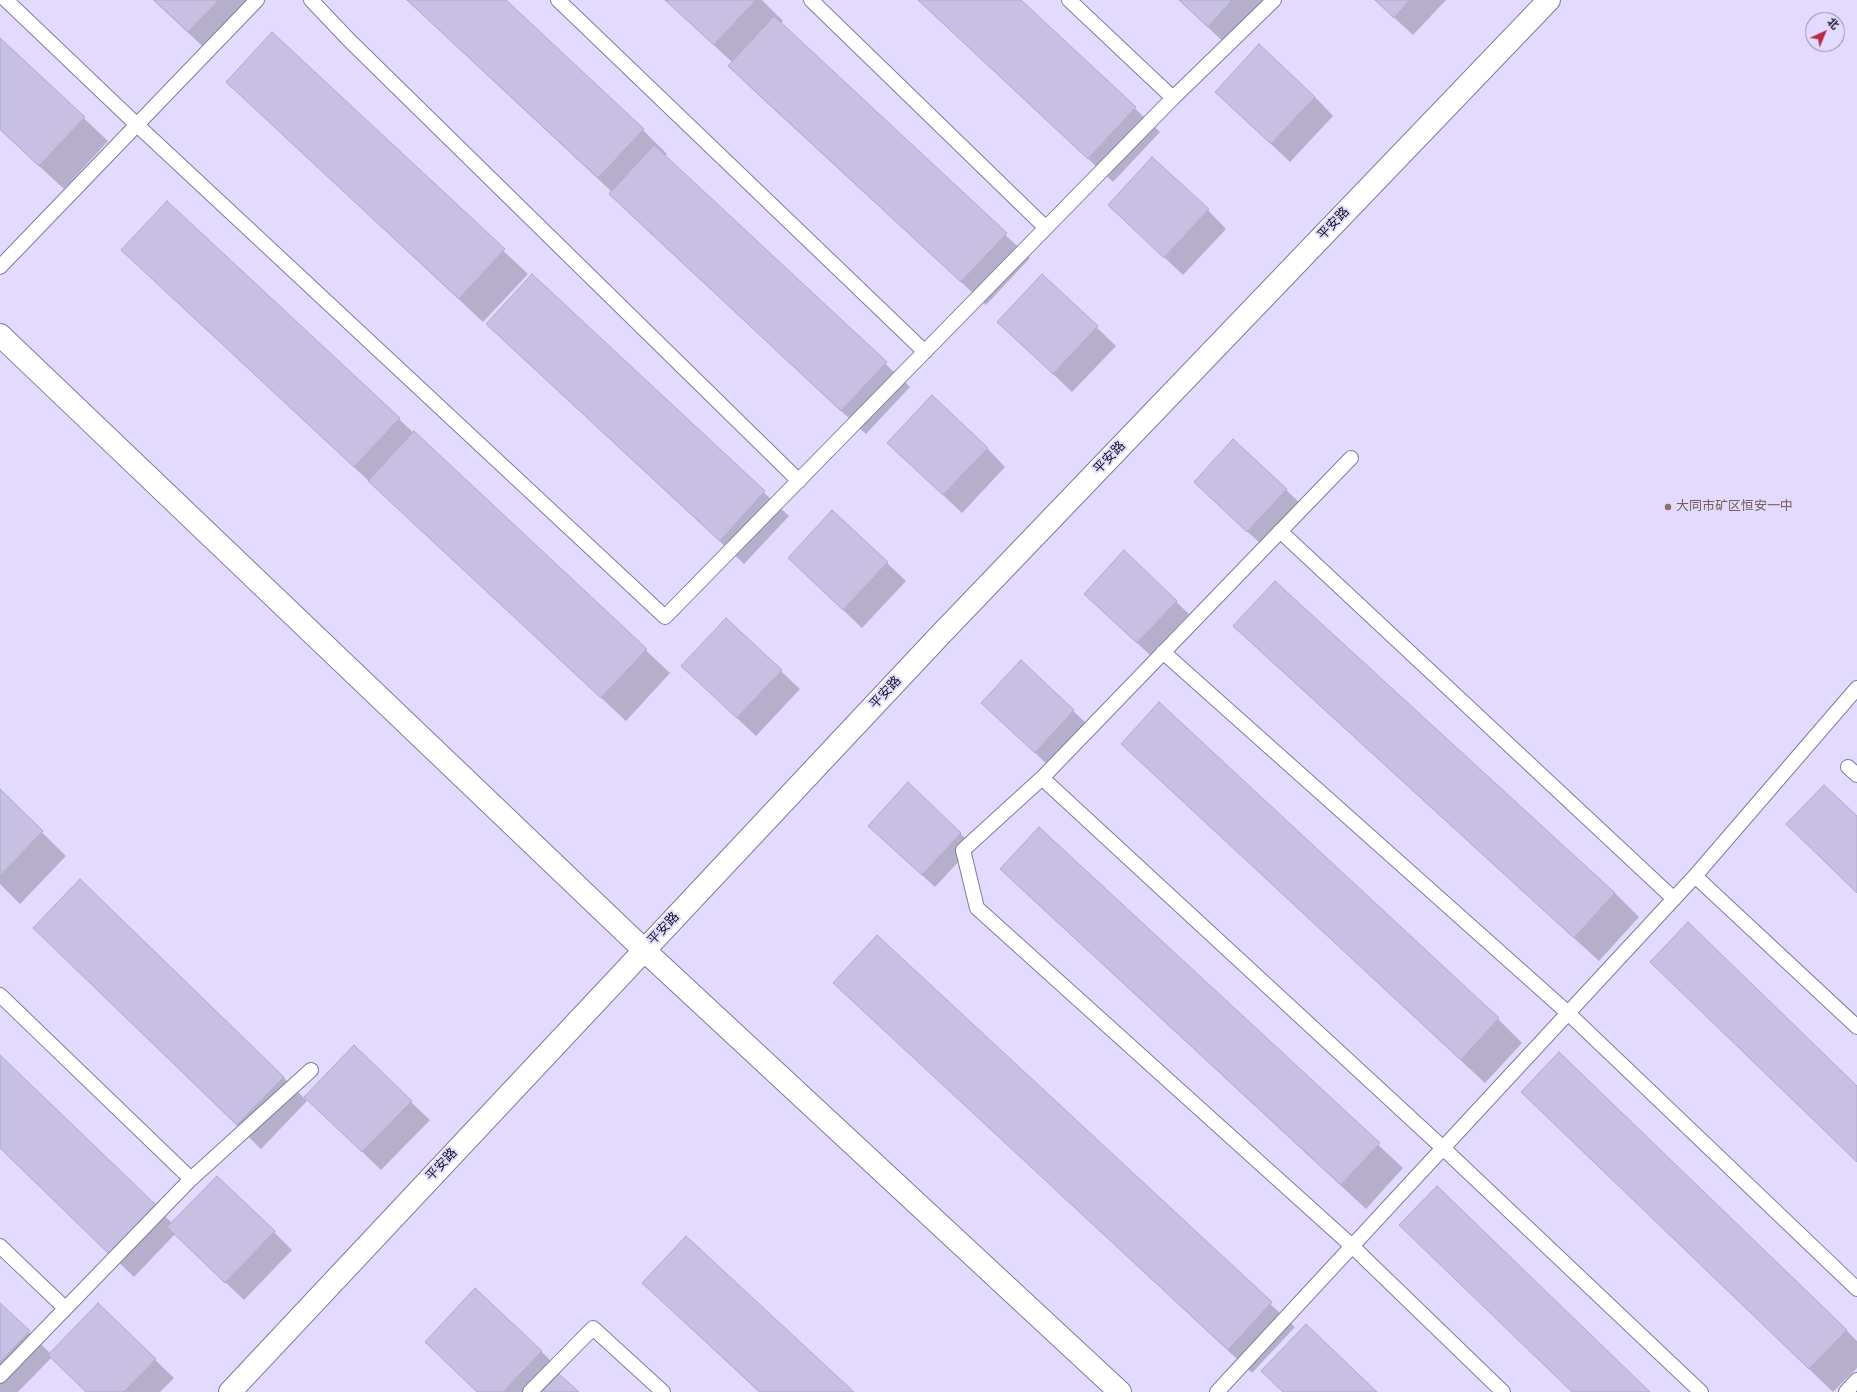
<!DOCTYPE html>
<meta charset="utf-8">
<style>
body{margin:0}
#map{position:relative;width:1857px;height:1392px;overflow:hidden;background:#e3dbff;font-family:Roboto,"Noto Sans SC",sans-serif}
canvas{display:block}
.north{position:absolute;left:1805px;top:12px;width:40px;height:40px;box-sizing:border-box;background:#e3dbff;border:1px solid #918ba5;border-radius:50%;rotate:44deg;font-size:11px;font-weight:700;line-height:16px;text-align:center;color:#15121e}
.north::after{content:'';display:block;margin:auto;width:14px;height:18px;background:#bc2b44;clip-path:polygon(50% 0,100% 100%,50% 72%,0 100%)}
</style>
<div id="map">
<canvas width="1857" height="1392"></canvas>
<div class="north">北</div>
</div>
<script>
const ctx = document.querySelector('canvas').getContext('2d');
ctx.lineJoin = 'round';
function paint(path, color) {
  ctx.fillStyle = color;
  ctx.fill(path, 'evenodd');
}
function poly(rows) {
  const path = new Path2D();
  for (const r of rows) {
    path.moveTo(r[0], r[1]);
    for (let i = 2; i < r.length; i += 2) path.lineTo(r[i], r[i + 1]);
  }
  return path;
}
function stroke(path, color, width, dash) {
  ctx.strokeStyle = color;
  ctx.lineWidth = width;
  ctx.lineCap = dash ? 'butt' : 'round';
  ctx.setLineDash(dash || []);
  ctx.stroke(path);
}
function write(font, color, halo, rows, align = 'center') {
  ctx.font = font + ' Roboto,"Noto Sans SC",sans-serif';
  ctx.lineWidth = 4;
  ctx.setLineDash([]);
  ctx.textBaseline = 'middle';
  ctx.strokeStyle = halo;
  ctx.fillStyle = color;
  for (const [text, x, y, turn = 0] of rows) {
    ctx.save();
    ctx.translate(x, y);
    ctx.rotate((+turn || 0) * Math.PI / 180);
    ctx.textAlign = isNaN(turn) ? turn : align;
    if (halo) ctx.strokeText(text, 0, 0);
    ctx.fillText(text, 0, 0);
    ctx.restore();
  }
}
paint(poly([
 [153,0,250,0,213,56],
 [407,0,504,0,643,130,667,154,665,156,910,387,866,434,634,218,610,194,612,192],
 [665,0,762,0,783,21,780,24,1030,258,986,305,753,90,729,66,732,62],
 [918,0,1019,0,1160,132,1113,182],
 [1179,0,1279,0,1232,50],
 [1375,0,1446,0,1413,35],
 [272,34,528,274,483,322,227,82],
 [0,39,108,141,64,189,0,130],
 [1216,92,1315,97,1333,116,1290,162],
 [167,202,670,673,626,721,147,274],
 [1208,210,1226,229,1183,275,1128,223],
 [1042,275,1116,346,1072,392,1017,340],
 [532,276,789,516,744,564,512,348],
 [1233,441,1299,502,1260,543,1207,495],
 [987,448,1005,467,962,513,907,461],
 [832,511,906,581,862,628,807,576],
 [1124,552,1189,614,1150,655,1097,606],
 [726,620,800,689,756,736,701,684],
 [1235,626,1615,893,1639,917,1599,961,1259,650],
 [1021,662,1086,723,1048,765,982,703],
 [1122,744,1498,1019,1522,1043,1485,1083],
 [0,791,66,856,20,904,0,884],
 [1039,829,1403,1168,1366,1209,1026,893],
 [960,833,973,846,935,887,881,838],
 [34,928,283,1077,307,1101,261,1149],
 [877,937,1295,1327,1252,1373,834,983],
 [0,1056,172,1223,274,1232,292,1250,244,1300,175,1234,134,1277,0,1148],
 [411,1102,430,1120,381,1170,324,1115],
 [1546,1116,1846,1330,1857,1341,1857,1368,1833,1392],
 [643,1283,852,1392,759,1392],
 [0,1304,51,1354,98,1305,174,1378,160,1392,87,1392,52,1357,18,1392,0,1392],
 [541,1351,560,1370,539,1392,478,1392]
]), '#0003');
const building = poly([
 [154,0,219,0,188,32,154,0],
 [407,0,506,0,644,129,598,178,407,0],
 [665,0,756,0,714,45,665,0],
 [918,0,1021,0,1136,107,1088,159,918,0],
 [1179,0,1232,0,1208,27,1179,0],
 [1375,0,1410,0,1394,18,1375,0],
 [774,16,1007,233,961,282,728,66,774,16],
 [272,32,505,249,459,299,226,82,272,32],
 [0,38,85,117,39,166,0,129,0,38],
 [1259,44,1315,97,1271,144,1215,92,1259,44],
 [654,145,887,362,841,411,609,194,654,145],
 [1152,157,1209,209,1164,258,1108,205,1152,157],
 [167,201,400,418,354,467,121,250,167,201],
 [532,274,765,491,720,541,486,324,532,274],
 [1042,274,1098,326,1053,374,997,322,1042,274],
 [932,395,988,448,943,495,887,443,932,395],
 [414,431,647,649,601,698,368,481,414,431],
 [1233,439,1287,489,1247,532,1194,482,1233,439],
 [832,510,888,562,843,610,788,558,832,510],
 [1124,550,1177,601,1137,643,1084,594,1124,550],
 [1275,581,1615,893,1574,938,1233,626,1275,581],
 [726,618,782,670,737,718,681,666,726,618],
 [1021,660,1074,710,1035,753,981,703,1021,660],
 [1159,702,1499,1018,1461,1060,1121,744,1159,702],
 [908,782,961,833,922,875,868,826,908,782],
 [1824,785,1857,816,1857,893,1786,824,1824,785],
 [0,789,43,831,0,876,0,789],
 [1039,827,1380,1143,1341,1185,1000,869,1039,827],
 [80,879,284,1077,237,1125,33,928,80,879],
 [1688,922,1857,1086,1857,1162,1650,962,1688,922],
 [877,935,1272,1302,1228,1350,833,983,877,935],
 [354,1045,412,1101,362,1152,304,1097,354,1045],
 [1559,1052,1847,1330,1809,1369,1521,1092,1559,1052],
 [0,1055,156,1205,109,1254,0,1148,0,1055],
 [217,1176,275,1231,225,1283,167,1227,217,1176],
 [1437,1186,1650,1392,1572,1392,1399,1225,1437,1186],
 [686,1236,854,1392,760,1392,642,1283,686,1236],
 [475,1288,542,1351,503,1392,477,1392,425,1342,475,1288],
 [0,1303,30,1331,0,1362,0,1303],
 [98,1303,156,1359,124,1392,86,1392,48,1355,98,1303],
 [1306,1324,1377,1392,1283,1392,1261,1371,1306,1324],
 [559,1374,579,1392,542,1392,559,1374]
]);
paint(building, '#c7c0e3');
stroke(building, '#b0a9cb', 1);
const service = poly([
 [6,0,136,124,665,617,1173,98,1274,0],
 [311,0,350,41,799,481],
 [558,0,925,352],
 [811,0,1046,228],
 [1069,0,1173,98],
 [0,267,257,0],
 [1351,458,1042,778,963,850,977,908,1352,1246,1503,1392],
 [1280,531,1674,899],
 [1163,652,1568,1013,1857,1289],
 [1848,767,1857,775],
 [1042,778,1443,1148,1701,1392],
 [1695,876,1857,1027],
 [0,995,191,1179],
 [0,1246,65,1308],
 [0,1376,191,1179,311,1070],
 [530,1392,593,1328,663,1392],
 [1217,1392,1695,876,1857,688],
 [1846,1392,1857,1380]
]);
const tertiary = poly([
 [0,335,644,950,1120,1392],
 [230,1392,941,634,1549,0]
]);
stroke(service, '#827b9b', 16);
stroke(tertiary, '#827b9b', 24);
stroke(service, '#fff', 14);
stroke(tertiary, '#fff', 22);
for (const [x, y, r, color] of [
 [1668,507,4,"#8d6e63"]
]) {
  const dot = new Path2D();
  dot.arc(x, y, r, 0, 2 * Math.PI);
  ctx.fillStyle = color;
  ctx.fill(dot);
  stroke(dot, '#e3dbff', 1.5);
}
write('13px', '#15121e', '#e3dbff', [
 ["平安路",1334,224,-46],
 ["平安路",1110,458,-46],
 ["平安路",886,693,-47],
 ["平安路",664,929,-47],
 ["平安路",442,1165,-47]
]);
write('13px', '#785e54', '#e3dbff', [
 ["大同市矿区恒安一中",1676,507]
], 'left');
</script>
